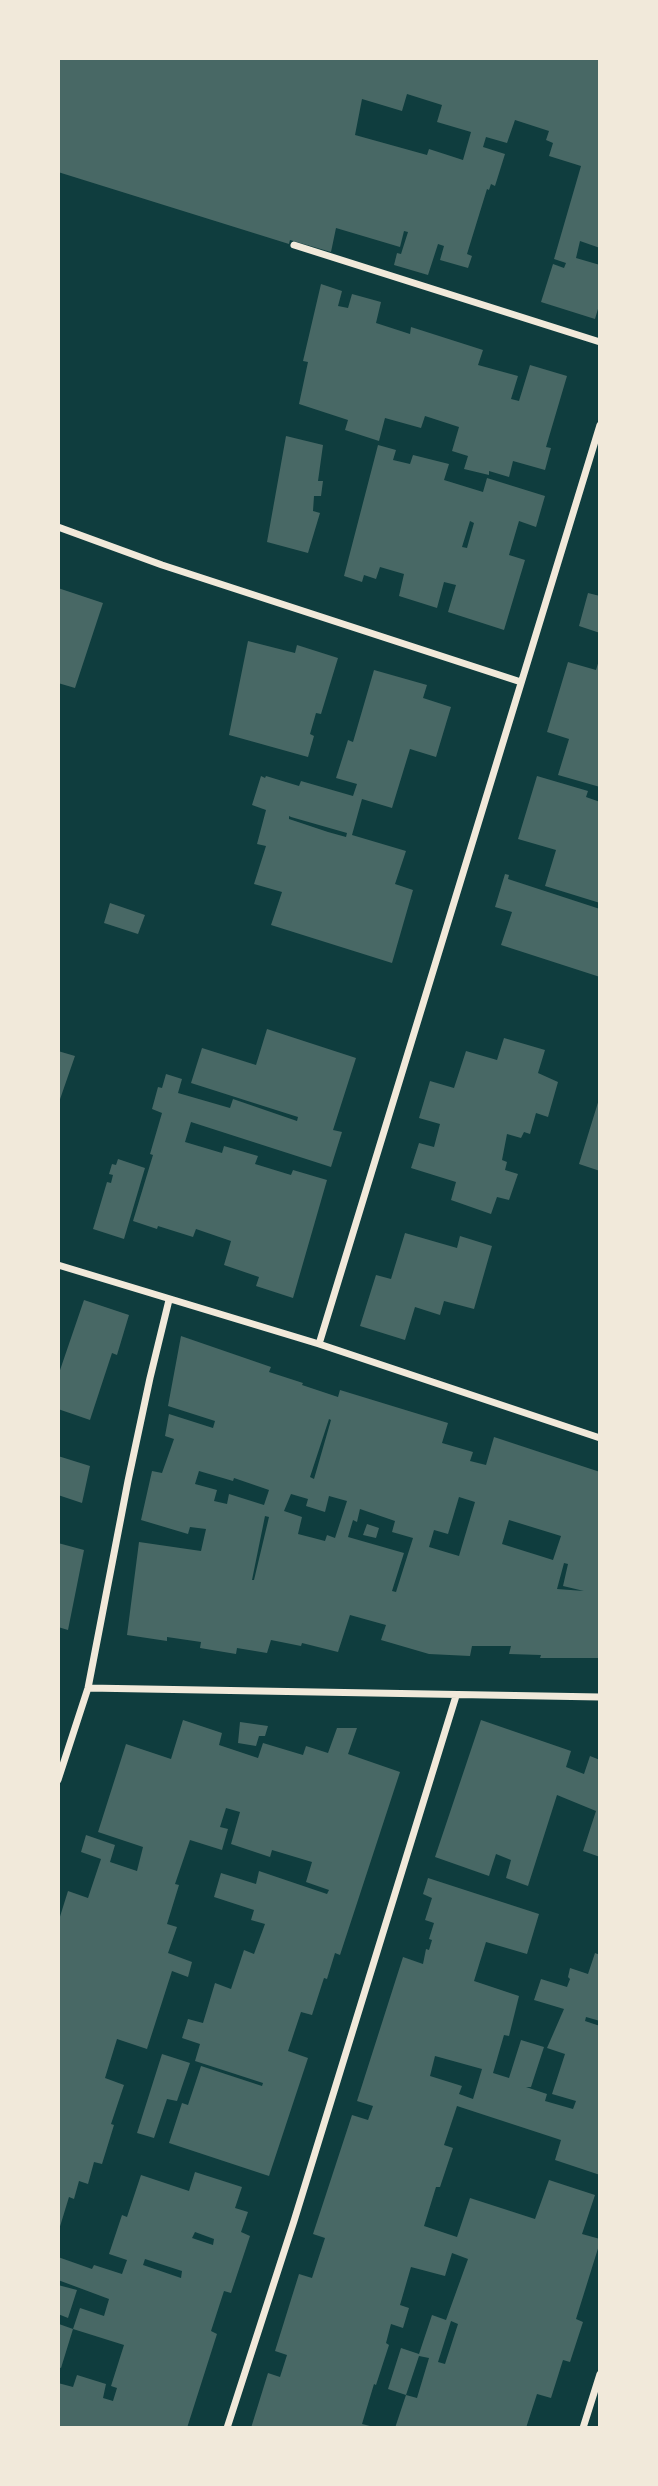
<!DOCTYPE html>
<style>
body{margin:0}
#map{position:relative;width:658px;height:2486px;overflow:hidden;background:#0f3d3e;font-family:Arial,sans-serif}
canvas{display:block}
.frame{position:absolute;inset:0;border:60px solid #f1e9da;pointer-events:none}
</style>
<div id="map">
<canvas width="658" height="2486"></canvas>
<div class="frame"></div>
</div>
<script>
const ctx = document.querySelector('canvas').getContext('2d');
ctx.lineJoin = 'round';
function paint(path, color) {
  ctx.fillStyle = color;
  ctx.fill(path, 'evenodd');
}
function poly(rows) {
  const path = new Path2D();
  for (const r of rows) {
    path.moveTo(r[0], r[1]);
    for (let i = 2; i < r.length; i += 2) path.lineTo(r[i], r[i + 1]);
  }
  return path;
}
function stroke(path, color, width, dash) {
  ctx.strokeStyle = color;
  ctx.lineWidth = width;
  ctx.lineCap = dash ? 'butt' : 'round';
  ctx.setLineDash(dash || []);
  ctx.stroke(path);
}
paint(poly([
 [58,58,600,58,600,248,580,241,576,258,600,265,600,302,595,319,541,302,553,264,564,268,566,263,554,259,581,166,549,156,553,143,546,140,549,131,515,120,507,143,486,137,483,147,505,154,495,186,491,184,489,190,487,189,467,254,472,256,468,268,440,260,444,246,438,244,428,275,394,265,397,253,401,254,408,232,404,231,400,247,336,228,331,252,290,240,289,244,58,172],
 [407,94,442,105,437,122,471,132,463,160,429,149,427,155,355,135,362,99,402,111],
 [321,284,342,291,338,306,348,308,352,294,381,302,376,323,410,334,411,327,483,350,478,365,518,376,511,399,519,401,530,365,567,376,546,447,551,448,545,470,513,461,509,477,489,471,489,475,464,469,468,456,452,451,459,427,425,416,421,428,385,418,379,441,345,430,348,420,299,404,308,362,303,361],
 [286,436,323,445,318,481,323,481,321,496,314,496,313,511,320,513,308,553,267,542],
 [378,445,396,450,393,460,410,464,413,455,449,464,444,480,483,492,487,478,545,496,536,527,519,521,509,555,525,560,504,630,448,612,456,585,444,582,437,608,399,596,404,574,380,567,376,579,364,575,362,582,344,576],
 [470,521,474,523,467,548,462,547],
 [58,588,103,603,75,688,58,683],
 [588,593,600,596,600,633,579,626],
 [248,641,295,653,297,645,338,658,321,714,316,713,310,734,314,736,308,757,229,735],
 [600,657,600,787,558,775,569,739,547,732,568,662,596,670],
 [374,670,427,685,423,698,451,707,436,757,410,749,392,808,362,799,352,835,406,851,395,884,413,890,392,963,271,925,282,892,254,884,266,846,257,844,266,810,252,805,261,776,265,778,266,776,299,786,301,781,353,796,357,784,336,778,348,740,353,742],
 [289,816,291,817,347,833,346,837,328,832,289,819],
 [537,776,588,791,586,797,600,802,600,903,545,886,556,850,518,839],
 [505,874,509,875,508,879,600,909,600,977,501,945,512,912,495,907],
 [110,903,145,915,138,934,104,923],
 [267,1029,356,1058,333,1130,342,1132,331,1167,191,1122,185,1142,222,1153,224,1146,258,1156,255,1164,291,1175,293,1170,327,1180,293,1298,256,1286,259,1277,224,1265,231,1241,196,1229,193,1237,158,1226,157,1229,133,1221,153,1155,150,1154,162,1113,152,1109,158,1087,162,1088,166,1074,182,1079,178,1093,230,1108,233,1099,297,1121,298,1117,191,1083,202,1048,256,1065],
 [504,1038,545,1050,538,1073,558,1082,548,1117,536,1113,530,1134,524,1132,521,1138,507,1134,502,1160,507,1162,505,1170,518,1174,509,1200,497,1197,491,1214,451,1200,456,1182,411,1168,419,1143,434,1147,440,1124,419,1118,430,1081,454,1088,466,1051,497,1060],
 [58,1051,75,1056,58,1105],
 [600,1096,600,1171,579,1164],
 [118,1159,145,1168,124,1239,93,1229,107,1182,111,1183,113,1175,109,1174,112,1164,116,1165],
 [405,1233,457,1248,460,1236,492,1246,474,1309,444,1301,440,1315,415,1307,405,1340,360,1326,376,1275,391,1279],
 [84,1300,129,1315,117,1355,112,1353,90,1420,58,1409,58,1376],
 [181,1336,271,1367,269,1372,303,1383,302,1385,338,1397,340,1390,448,1423,442,1443,473,1452,470,1461,486,1465,494,1437,600,1472,600,1658,540,1658,541,1655,509,1654,511,1646,472,1646,470,1656,429,1654,381,1640,386,1625,350,1615,338,1652,302,1643,301,1646,271,1640,267,1653,237,1648,236,1654,200,1648,201,1642,167,1637,167,1641,127,1635,139,1542,201,1551,206,1529,190,1527,188,1534,141,1520,152,1471,162,1473,174,1439,165,1436,169,1414,213,1428,215,1421,168,1406],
 [329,1419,331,1420,314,1479,310,1477],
 [199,1471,233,1481,234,1478,269,1490,264,1505,229,1494,227,1504,214,1501,217,1490,195,1484],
 [291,1494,308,1499,306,1506,325,1512,329,1496,347,1501,335,1538,327,1535,325,1541,298,1534,302,1517,284,1511],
 [459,1497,475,1502,459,1556,429,1547,434,1530,448,1534],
 [360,1509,395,1521,392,1532,413,1538,396,1592,392,1591,404,1553,348,1537,353,1520,357,1522],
 [265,1516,269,1517,254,1580,252,1580],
 [509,1520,561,1536,553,1560,502,1544],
 [564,1563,568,1564,563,1586,584,1591,557,1589],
 [58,1456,90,1466,82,1503,58,1495],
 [367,1524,379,1528,376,1538,363,1535],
 [58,1543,84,1550,68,1630,58,1627],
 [183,1720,222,1733,219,1745,258,1758,263,1743,303,1755,306,1746,328,1753,337,1728,357,1728,348,1754,400,1772,340,1955,335,1953,327,1979,324,1978,312,2015,301,2012,288,2051,308,2058,269,2176,169,2143,182,2103,188,2105,201,2066,262,2086,263,2083,195,2061,200,2044,182,2038,188,2019,203,2023,215,1983,231,1989,244,1950,254,1954,265,1924,251,1920,254,1910,214,1897,221,1873,256,1884,259,1871,327,1894,329,1890,306,1882,312,1862,272,1850,270,1857,231,1844,240,1812,226,1808,220,1827,228,1829,222,1850,190,1840,175,1884,179,1885,167,1924,177,1927,168,1953,192,1962,188,1977,172,1971,147,2049,117,2039,105,2078,124,2085,111,2124,114,2125,102,2164,94,2162,88,2184,79,2181,74,2199,69,2197,58,2233,58,1923,68,1891,88,1898,101,1859,81,1852,86,1835,115,1845,110,1862,137,1871,143,1847,98,1832,126,1744,171,1759],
 [481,1720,571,1751,566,1767,584,1774,590,1756,600,1760,600,1857,583,1851,596,1811,557,1795,528,1886,506,1878,511,1860,496,1854,489,1876,435,1857],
 [240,1722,268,1726,265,1736,259,1736,256,1746,238,1743],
 [428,1878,539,1914,527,1954,486,1942,474,1981,519,1996,509,2036,504,2035,493,2073,509,2078,521,2040,544,2047,531,2087,526,2087,547,2094,545,2101,573,2109,576,2101,552,2094,565,2054,547,2048,564,2009,534,2000,541,1979,567,1987,570,1979,568,1977,570,1968,588,1974,595,1953,600,1955,600,2021,586,2017,585,2021,600,2026,600,2175,555,2160,561,2140,457,2106,444,2145,453,2148,440,2187,436,2187,424,2226,457,2237,470,2198,535,2219,549,2180,595,2195,582,2234,600,2239,600,2242,576,2319,583,2322,570,2362,563,2360,551,2398,537,2394,526,2428,395,2428,406,2395,417,2398,429,2358,419,2356,406,2395,388,2389,401,2348,419,2354,432,2315,446,2320,468,2259,452,2253,445,2276,411,2267,400,2305,409,2308,403,2328,391,2324,386,2343,389,2345,376,2385,374,2384,362,2424,370,2426,369,2428,251,2428,268,2373,280,2377,287,2355,275,2351,299,2274,312,2278,325,2238,313,2234,352,2115,368,2120,373,2106,357,2101,403,1957,423,1964,426,1949,429,1950,432,1940,429,1939,434,1923,425,1920,432,1898,423,1894],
 [435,2056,482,2069,473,2099,459,2094,462,2086,430,2076],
 [451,2321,458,2324,445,2364,438,2362],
 [162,2054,190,2063,177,2101,167,2099,154,2138,137,2133],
 [195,2172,242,2187,235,2208,248,2212,241,2232,250,2236,231,2293,224,2291,211,2331,217,2334,187,2428,58,2428,58,2383,73,2387,77,2375,106,2384,103,2398,113,2401,117,2388,111,2386,124,2345,73,2329,80,2308,104,2316,109,2299,58,2280,58,2257,92,2269,94,2265,122,2274,127,2260,109,2254,122,2215,127,2217,141,2175,189,2191],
 [195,2232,214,2239,213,2245,192,2238],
 [145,2259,182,2271,181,2278,143,2265],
 [58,2285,77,2290,68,2318,58,2314],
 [59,2324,73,2329,61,2368,58,2367]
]), '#486865');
stroke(poly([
 [294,245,600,342],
 [58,527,162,565,521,682],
 [58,1265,319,1344,600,1438],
 [319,1344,600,425],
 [88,1688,600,1697],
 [58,1780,88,1688,128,1481,150,1378,169,1300],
 [227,2428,294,2221,456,1696],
 [583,2428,600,2374]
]), '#f1e9da', 7);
</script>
